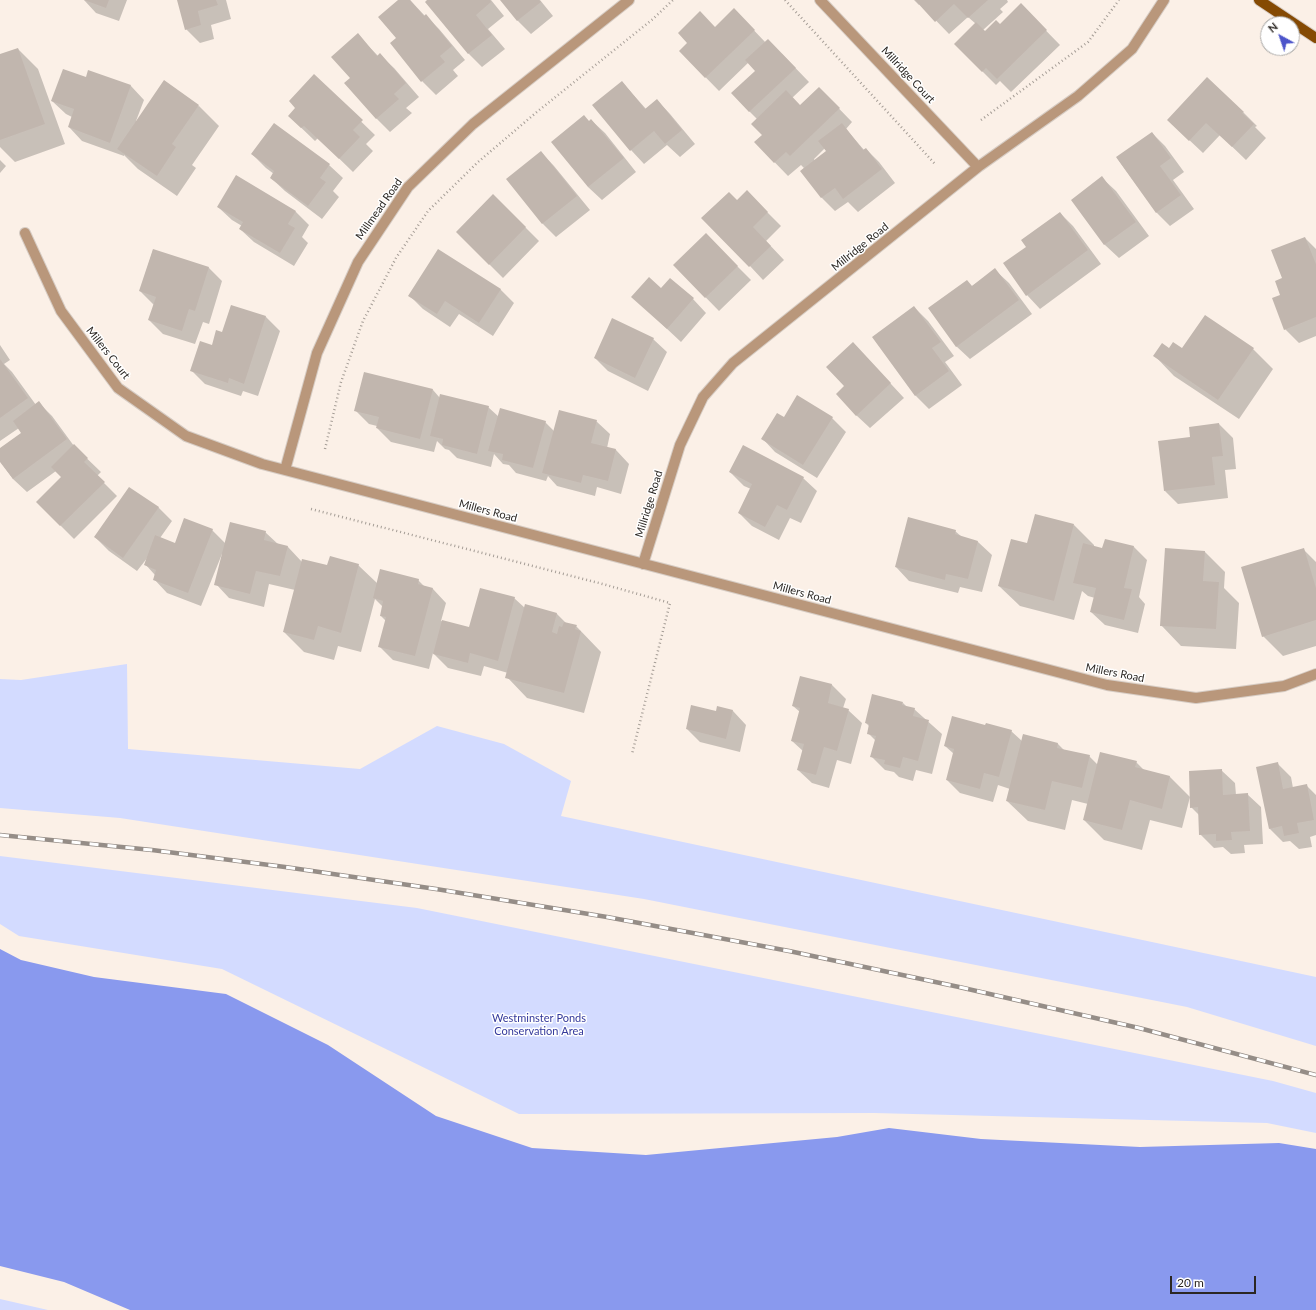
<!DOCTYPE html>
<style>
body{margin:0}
#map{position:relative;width:1316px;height:1310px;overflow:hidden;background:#fbf0e7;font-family:Lato,sans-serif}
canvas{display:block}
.north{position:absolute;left:1260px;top:16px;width:40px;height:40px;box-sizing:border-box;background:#fff;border:1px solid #aaa9a7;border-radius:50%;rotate:320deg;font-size:11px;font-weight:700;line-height:16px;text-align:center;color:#2b2723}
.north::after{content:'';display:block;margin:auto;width:14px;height:18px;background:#4c54ca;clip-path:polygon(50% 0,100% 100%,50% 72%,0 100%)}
.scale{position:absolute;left:1170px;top:1276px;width:86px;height:18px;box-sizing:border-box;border:2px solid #2b2723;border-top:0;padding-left:5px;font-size:12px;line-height:14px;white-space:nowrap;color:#2b2723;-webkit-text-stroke:3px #fff;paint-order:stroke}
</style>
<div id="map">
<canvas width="1316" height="1310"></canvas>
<div class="north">N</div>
<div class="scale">20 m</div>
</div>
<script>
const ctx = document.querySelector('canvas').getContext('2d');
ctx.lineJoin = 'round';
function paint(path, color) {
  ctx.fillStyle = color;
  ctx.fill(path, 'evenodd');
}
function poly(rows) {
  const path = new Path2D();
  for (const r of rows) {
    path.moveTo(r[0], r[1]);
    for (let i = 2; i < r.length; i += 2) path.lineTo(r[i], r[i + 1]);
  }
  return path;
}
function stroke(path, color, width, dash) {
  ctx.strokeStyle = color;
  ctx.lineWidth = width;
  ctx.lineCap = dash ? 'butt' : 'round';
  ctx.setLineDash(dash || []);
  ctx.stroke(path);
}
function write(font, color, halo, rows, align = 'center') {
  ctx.font = font + ' Lato,sans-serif';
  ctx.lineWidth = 3;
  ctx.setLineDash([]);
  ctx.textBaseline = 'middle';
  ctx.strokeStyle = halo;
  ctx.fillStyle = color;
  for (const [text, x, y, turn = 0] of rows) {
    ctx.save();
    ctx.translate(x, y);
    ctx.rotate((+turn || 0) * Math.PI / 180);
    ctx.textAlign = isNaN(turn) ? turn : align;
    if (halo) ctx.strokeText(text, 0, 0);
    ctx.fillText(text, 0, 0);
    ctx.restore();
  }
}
paint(poly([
 [127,664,128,749,360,769,437,726,504,744,571,781,561,816,1316,977,1316,1046,1187,1007,644,899,120,818,0,808,0,679,21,680],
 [0,856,417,908,1273,1081,1316,1093,1316,1133,1267,1123,874,1113,519,1114,222,969,19,936,0,924],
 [0,1299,48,1310,0,1310]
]), '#d3dbff');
paint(poly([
 [0,949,21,960,94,977,226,994,328,1045,436,1116,532,1148,646,1155,837,1137,889,1128,981,1139,1140,1147,1279,1143,1316,1149,1316,1310,130,1310,64,1282,0,1266]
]), '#8999ee');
paint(poly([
 [84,0,127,0,119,21,96,13],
 [178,0,226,0,231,19,211,25,214,39,200,43,186,29],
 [400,0,410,0,425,16,426,16,439,29,465,60,453,70,458,76,436,95,422,81,397,38],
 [429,0,491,0,504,16,488,29,505,49,482,67,469,54,427,2],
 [501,0,540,0,553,16,531,34,518,21],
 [914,0,1007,0,1008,2,1000,9,1003,12,983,30,986,32,1000,25,1021,5,1060,45,1011,92,1000,81,996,85,955,44,976,24,968,17,949,34,920,4,919,5],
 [747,23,766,43,782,54,809,82,792,98,800,106,819,88,852,122,846,129,864,150,866,149,879,162,895,183,858,212,848,202,835,211,822,198,801,171,804,168,801,165,788,176,755,142,763,135,757,119,749,111,757,71,749,62,719,91,680,51,715,28],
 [825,148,827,151,815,161,814,159],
 [358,35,378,56,380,55,394,68,419,97,406,108,412,113,390,132,377,119,346,83,351,78],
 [18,49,38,69,65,144,15,162,0,147,0,55],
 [314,76,375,135,366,144,373,151,353,172,318,138,315,141,289,116,297,108],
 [86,78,131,86,144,100,136,121,199,106,219,126,192,165,196,168,177,196,138,169,124,155,124,156,82,141,69,127,72,117,66,114,52,101],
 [622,82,646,109,657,100,670,114,695,144,680,157,667,145,644,164,631,150],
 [1243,112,1257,126,1255,127,1266,138,1246,160,1220,135,1203,153,1168,120],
 [591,120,605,133,636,172,602,200,588,187],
 [1152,133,1165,146,1184,172,1173,180,1194,209,1170,226,1157,213,1117,158],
 [541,152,554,166,590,210,556,237,543,224,507,179],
 [252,154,329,165,343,178,333,191,339,197,322,219,285,191,271,178,274,174,266,168],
 [0,160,6,166,0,173],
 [236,176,296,212,309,225,302,237,308,243,294,266,254,242,240,229,242,226,232,220,218,207],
 [1102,178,1116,191,1149,236,1119,258,1105,245,1072,200],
 [493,195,539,241,503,278,457,232],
 [737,201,760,205,781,226,766,241,784,260,763,280,750,266],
 [1060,213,1073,226,1101,264,1040,309,1027,295,1027,247],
 [1305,238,1316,249,1316,336,1299,343,1285,329,1282,295,1283,278],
 [719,248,751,280,719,311,674,265],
 [153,250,209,268,222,281,209,324,203,322,195,344,163,334,149,320,154,305,140,291],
 [995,270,1009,283,1032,314,970,359,956,346,972,286],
 [500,289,514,303,493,336,459,314,450,327,423,309,410,296],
 [661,289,693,299,706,313,681,342,633,297],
 [231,306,266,317,280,331,258,396,243,391,241,396,205,384,192,371,223,333],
 [914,307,928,321,954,356,945,362,962,385,929,409,916,396,873,337],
 [653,339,667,352,648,391,608,371,595,358],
 [0,345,10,360,4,364,12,372,36,405,39,403,52,416,74,446,101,472,97,476,117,496,74,539,37,502,63,477,56,471,27,492,13,479,0,461,0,450,23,433,19,428,0,441],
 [1169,349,1253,349,1273,369,1239,419,1174,376,1154,355],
 [866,357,904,398,870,428,856,415,845,386],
 [433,390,440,398,488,407,499,417,545,422,554,431,596,421,610,434,607,448,616,450,629,464,621,494,597,487,595,496,557,486,548,476,546,481,516,473,509,465,503,464,494,454,491,467,457,458,449,450,445,449,437,441,434,452,391,442,377,428,377,426,369,424,355,410],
 [832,418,846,432,817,478,775,452,762,438],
 [1219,424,1233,438,1236,469,1225,470,1228,498,1178,504,1165,491,1191,438],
 [730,472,803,478,817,491,801,523,790,518,779,540,752,526,739,513,751,489,744,486],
 [158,507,172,521,160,538,175,544,212,530,226,544,265,532,279,545,288,547,302,562,328,567,358,565,377,583,418,580,425,587,433,589,446,603,441,621,470,628,514,598,525,608,557,614,567,624,576,626,601,652,584,713,527,698,507,677,508,673,484,666,481,676,448,668,433,653,429,669,393,660,380,647,386,621,381,616,383,607,375,599,361,652,338,646,334,660,304,652,284,632,295,590,269,584,264,607,229,598,216,584,223,554,222,554,201,606,167,593,154,579,155,575,145,564,148,557,137,571,109,551,95,537],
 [1074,525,1094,545,1094,547,1103,549,1134,547,1147,560,1139,597,1145,604,1138,633,1105,625,1091,612,1095,598,1088,596,1082,591,1074,620,1020,606,999,586,1028,544],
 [955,531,962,537,978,542,992,555,982,592,960,587,958,593,909,581,896,567],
 [1166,549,1205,552,1225,572,1224,588,1239,603,1236,649,1181,646,1161,625],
 [1303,549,1316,562,1316,646,1283,656,1263,636],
 [801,677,832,685,846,699,843,708,848,710,862,723,851,764,837,760,829,788,812,783,798,770,803,751,792,741,800,712,793,706],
 [903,703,907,707,914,709,942,734,932,774,916,770,913,781,899,777,894,772,885,770,871,756,876,741,868,733,870,727,866,723],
 [733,711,746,725,740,752,700,742,687,729,717,712],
 [986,726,1011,731,1022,741,1023,735,1058,744,1064,750,1089,756,1098,765,1136,762,1145,771,1170,777,1190,797,1182,828,1150,820,1142,850,1104,840,1084,820,1088,804,1072,800,1065,830,1028,821,1007,801,1010,789,998,785,993,802,960,793,947,780,954,754,945,746],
 [1277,763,1291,777,1293,788,1306,785,1316,795,1316,835,1310,837,1312,847,1299,849,1290,841,1283,842,1270,829,1257,768],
 [1221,770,1235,783,1236,795,1247,794,1261,807,1263,844,1244,845,1245,853,1231,854,1223,847,1214,848,1200,834,1199,815,1191,807]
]), '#0003');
paint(poly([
 [84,0,109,0,106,8],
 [177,0,216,0,218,5,198,11,201,25,185,30],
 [398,0,410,0,424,16,426,14,452,46,440,56,445,62,421,82,390,43,396,38,378,17],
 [427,0,490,0,491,2,476,15,492,35,468,54,425,2],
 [500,0,539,0,541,2,517,21],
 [915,0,988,0,968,18,954,4,935,22],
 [1021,3,1047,30,997,79,986,68,982,72,954,44,976,22,985,31,996,20,1000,24],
 [734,8,755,30,705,78,679,51,687,43,678,33,700,11,715,27],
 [358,33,377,56,380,53,406,83,394,94,399,99,376,119,344,83,350,78,331,57],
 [768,39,796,68,749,112,731,93,755,71,745,60],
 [18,48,45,124,0,140,0,54],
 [63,69,86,77,88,70,131,85,110,143,68,127,74,109,51,101],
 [314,74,363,120,353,130,360,137,339,159,304,126,301,128,288,116,295,108,289,101],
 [1207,77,1244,112,1242,113,1254,124,1232,147,1206,123,1189,141,1167,120],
 [164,80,199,105,172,144,176,147,157,176,117,149],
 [622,81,645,109,657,99,682,130,665,144,654,131,630,151,592,105],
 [819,87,840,108,790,156,786,152,774,163,754,142,762,135,751,124,786,90,800,105],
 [584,115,589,121,591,119,624,158,588,187,551,142],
 [274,123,330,164,320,178,326,182,308,206,270,178,274,171,251,154],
 [842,123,863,150,866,148,882,169,843,199,835,188,821,198,800,171,826,151,818,141],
 [1152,132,1171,158,1160,166,1181,195,1156,213,1116,157],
 [541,151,577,196,542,224,506,179],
 [236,175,296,211,288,224,295,228,280,253,239,229,243,222,217,207],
 [1102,176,1136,222,1104,245,1071,200],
 [747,190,768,212,753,227,771,246,749,267,701,218,729,192,737,200],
 [493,194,526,227,489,265,456,232],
 [1060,212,1088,250,1026,296,1003,263,1026,247,1021,240],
 [706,233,738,266,705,298,673,265],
 [1305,237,1316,264,1316,317,1284,330,1272,298,1280,295,1275,281,1282,278,1271,250],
 [153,249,209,267,195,311,189,309,182,331,148,320,156,297,139,291],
 [438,249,501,289,479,323,445,301,437,314,408,296],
 [995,268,1019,300,956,347,928,308,967,280,972,286],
 [649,277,661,288,670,278,694,298,667,329,631,297],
 [231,305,266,316,244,384,229,378,228,383,190,371,200,341,212,345,216,330,222,332],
 [914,306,941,342,932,348,949,371,915,396,872,337],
 [1205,315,1254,348,1218,400,1153,356,1162,343,1169,348,1173,342,1182,348],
 [612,318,654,338,635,378,594,358],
 [853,342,891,383,856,416,836,394,844,386,826,367],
 [0,359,28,398,0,418],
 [364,372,433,389,420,439,376,428,379,417,354,411],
 [440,394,489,406,477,454,442,445,443,439,430,436],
 [797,395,833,417,803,465,761,439,777,413,784,417],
 [39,401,67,439,13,479,0,462,0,448,21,433,13,421],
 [500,408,546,421,533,468,502,460,503,454,488,451],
 [559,410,597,420,591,443,616,449,608,481,583,475,581,483,542,473],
 [1219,423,1223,456,1212,457,1215,485,1164,491,1158,441,1190,437,1189,427],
 [74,444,88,458,84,462,105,482,60,526,36,502,61,477,51,467],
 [743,445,804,477,787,510,777,505,765,527,738,513,752,484,729,472],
 [129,487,159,507,123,558,94,537],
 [1035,514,1074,524,1054,601,998,586,1011,539,1027,543],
 [908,517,956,530,955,534,978,541,968,579,946,574,945,580,895,567],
 [184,518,213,529,188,593,153,580,156,570,144,565,155,535,175,543],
 [230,522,266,531,264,540,288,546,280,576,256,571,250,594,214,585],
 [1105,539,1134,546,1124,588,1132,589,1124,620,1090,612,1096,588,1073,583,1083,543,1102,548],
 [1165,548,1205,551,1203,581,1219,582,1216,629,1160,626],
 [1304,548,1316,588,1316,620,1262,637,1241,567],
 [330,556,359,564,341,633,318,626,314,640,283,632,302,559,327,565],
 [380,569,419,579,418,584,433,588,415,656,378,647,386,617,380,616,383,601,373,598],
 [480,588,515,597,498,661,470,653,468,663,433,654,442,620,469,627],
 [525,604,557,613,552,632,557,634,559,626,562,627,564,622,577,625,575,629,581,631,564,693,505,678],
 [800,676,832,684,828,703,849,709,837,751,824,747,816,775,797,770,804,744,791,741,800,708,792,706],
 [872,694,903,702,902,705,915,708,913,716,929,720,918,761,903,757,900,768,884,764,885,760,870,757,876,736,867,734,869,724,865,723],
 [691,705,716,711,717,706,733,710,726,739,686,729],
 [952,716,985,725,986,723,1012,730,999,777,984,773,980,789,946,780,954,749,944,746],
 [1023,734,1058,743,1057,748,1090,755,1082,788,1052,781,1045,810,1006,801],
 [1100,752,1137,761,1135,767,1170,776,1162,809,1130,800,1122,830,1083,820],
 [1278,762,1283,789,1307,784,1314,820,1297,823,1299,833,1284,836,1282,826,1269,829,1256,767],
 [1222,769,1223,795,1248,793,1250,831,1231,832,1232,840,1216,841,1216,834,1199,835,1198,807,1190,808,1189,771]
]), '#c1b6ae');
const minor = poly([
 [820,0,978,167],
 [25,233,61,311,118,388,186,436,262,464,1107,685,1196,698,1284,686,1316,674],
 [285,470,317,353,358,262,408,187,473,124,629,0],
 [643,564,680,445,703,397,733,363,978,167,1078,96,1132,49,1164,0]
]);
const major = poly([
 [1259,0,1316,38]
]);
stroke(minor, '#d6ccc4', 12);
stroke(major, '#d6ccc4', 12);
stroke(poly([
 [785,0,935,164],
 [981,120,1088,42,1119,0],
 [325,449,341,382,363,321,396,258,428,211,478,162,538,111,653,19,673,0],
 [311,509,599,583,670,603,632,754]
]), '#a59d96', 2.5, [1, 3]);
stroke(minor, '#b9977b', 10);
stroke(major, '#854a03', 10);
const rail = poly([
 [0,835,152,850,285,867,436,889,607,917,789,951,959,987,1139,1028,1316,1075]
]);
stroke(rail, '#958d87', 4.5);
stroke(rail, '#fff', 3, [9]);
write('11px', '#2b2723', '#fff', [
 ["Millridge Court",908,75,47],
 ["Millmead Road",379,209,-55],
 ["Millridge Road",860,247,-39],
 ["Millers Court",108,353,52],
 ["Millridge Road",649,504,-73],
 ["Millers Road",488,511,15],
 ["Millers Road",802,593,15],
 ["Millers Road",1115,673,11]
]);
write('11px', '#34399b', '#fff', [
 ["Westminster Ponds",539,1018],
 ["Conservation Area",539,1031]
]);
</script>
